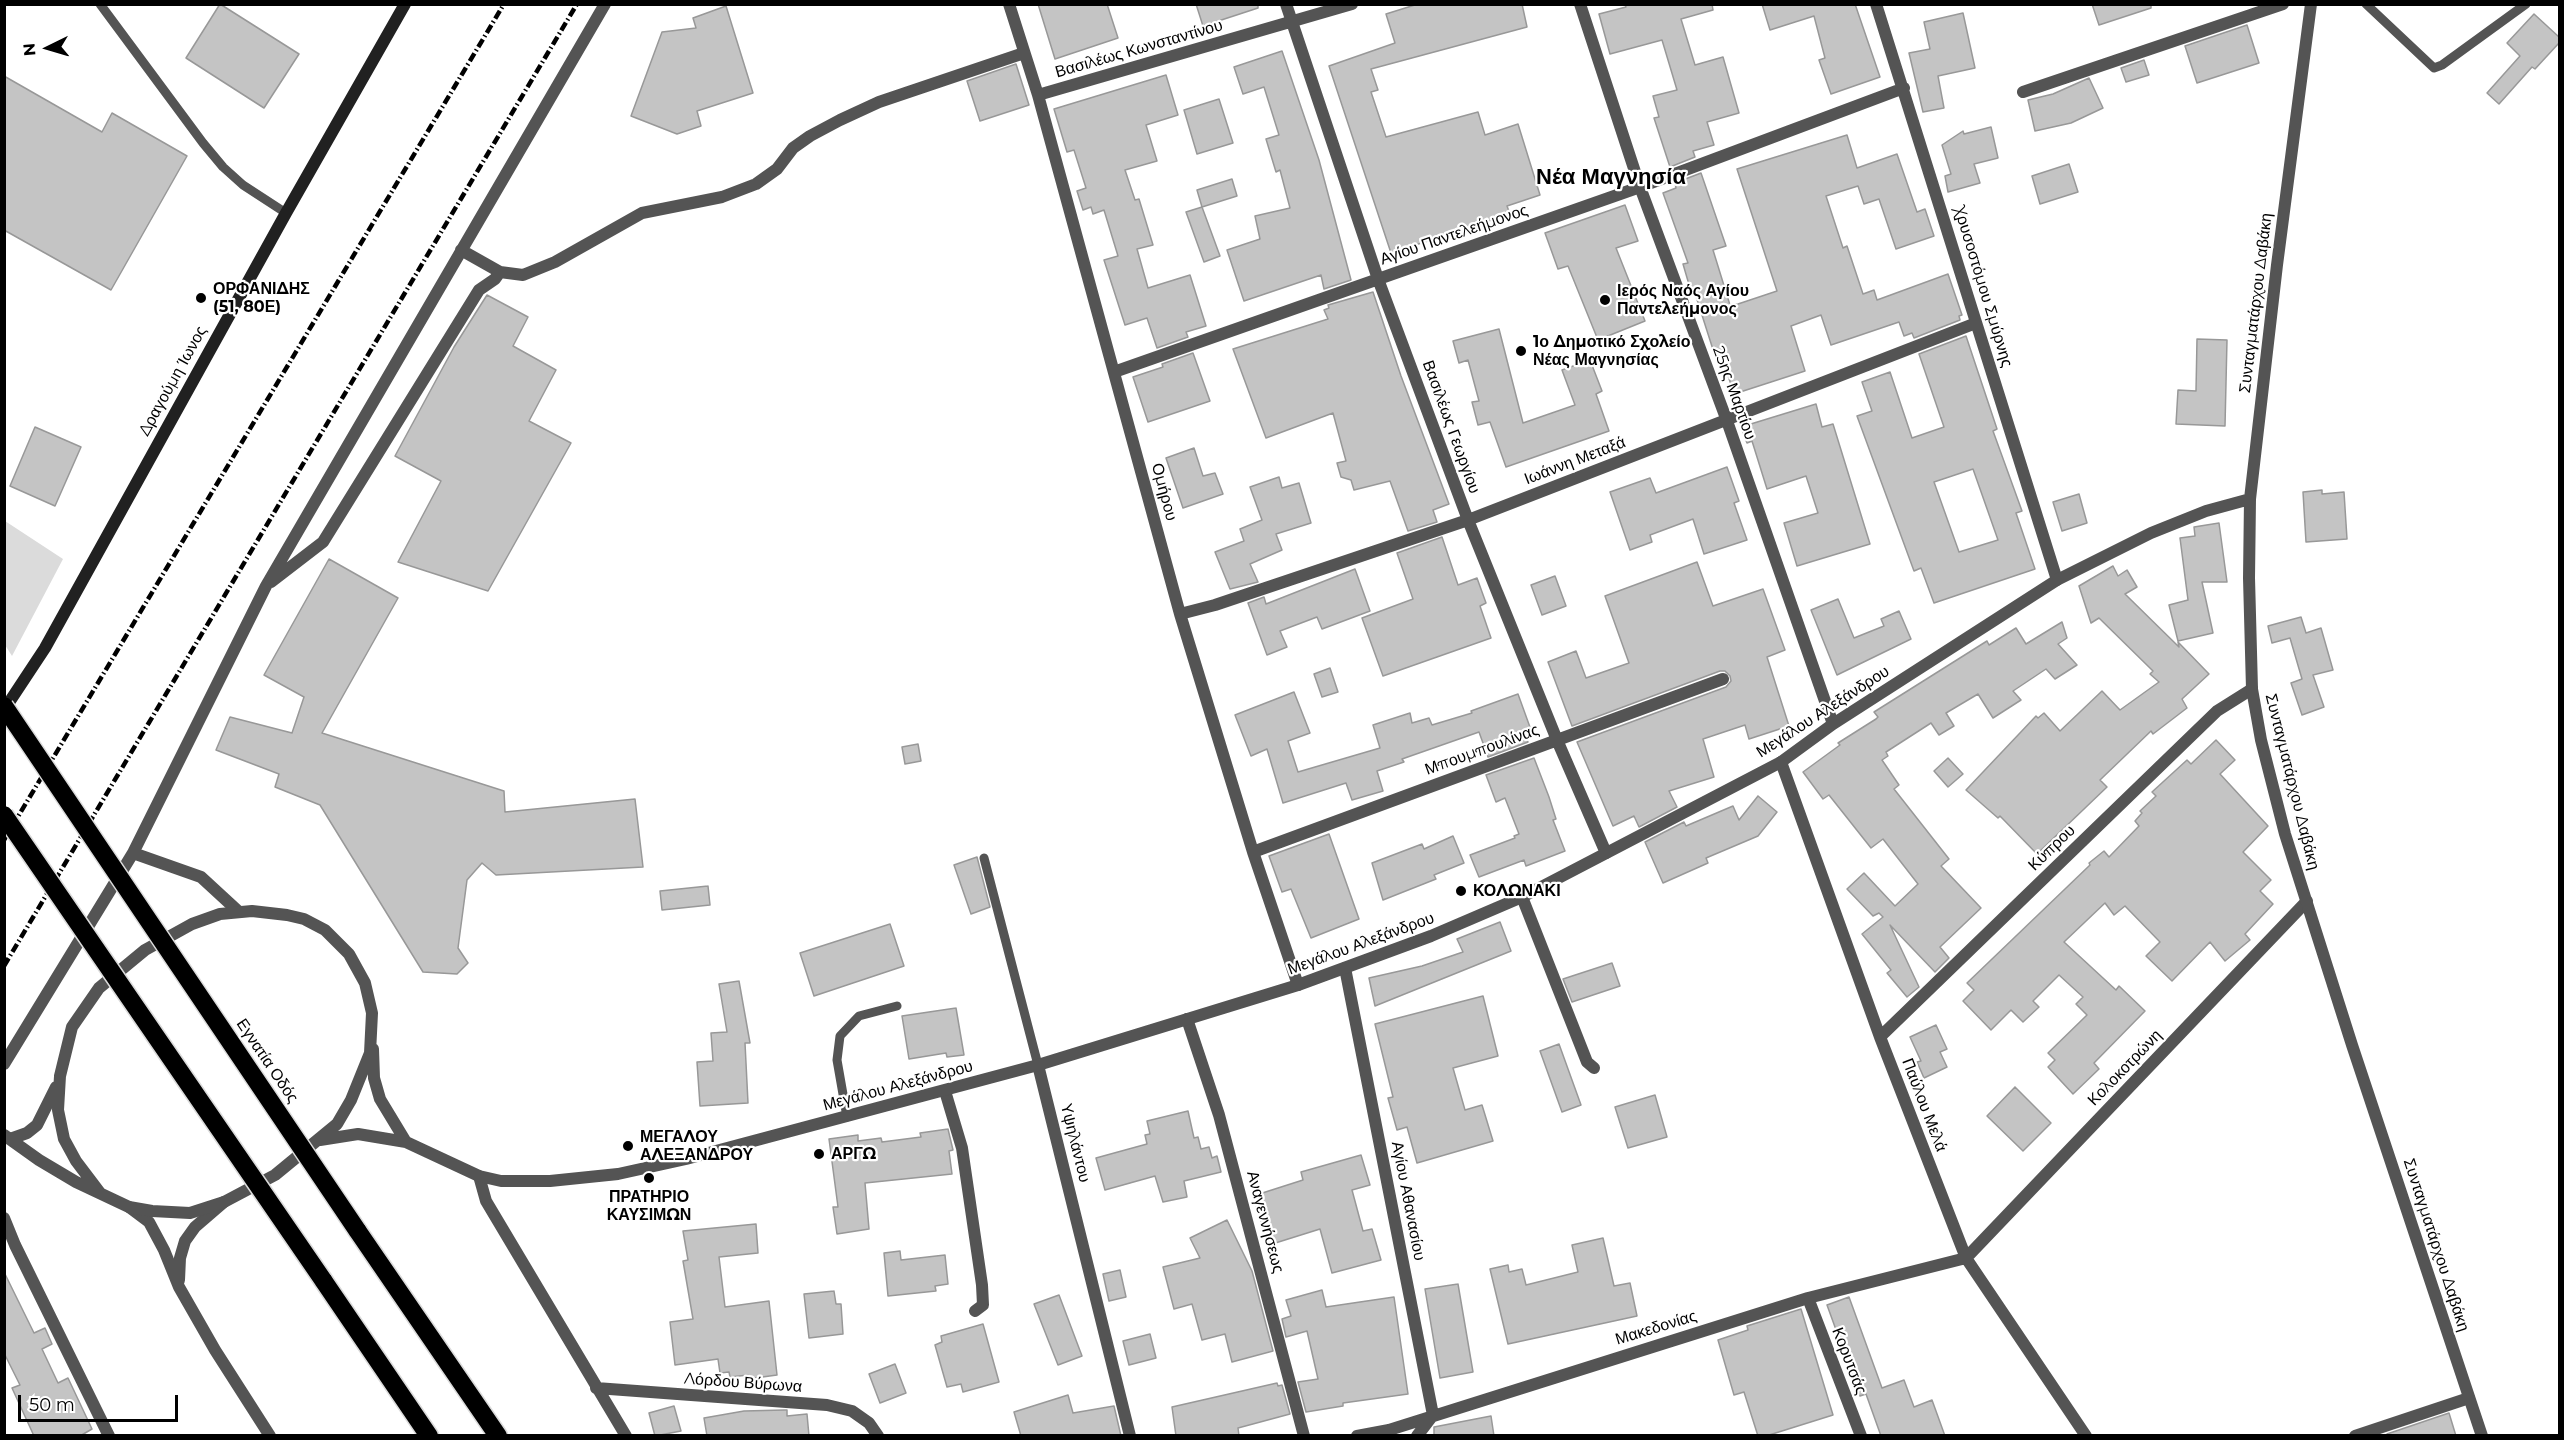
<!DOCTYPE html>
<meta charset="utf-8">
<style>
body{margin:0}
#map{position:relative;width:2564px;height:1440px;overflow:hidden;background:#fff;font-family:Montserrat,sans-serif}
canvas{display:block}
.frame{position:absolute;inset:0;border:6px solid #000;pointer-events:none}
.north{position:absolute;left:18px;top:18px;width:60px;height:60px;-webkit-text-stroke:4px #fff;paint-order:stroke;rotate:265deg;font-size:16px;font-weight:700;line-height:24px;text-align:center;color:#000}
.north::after{content:'';display:block;margin:auto;width:21px;height:27px;background:#000;clip-path:polygon(50% 0,100% 100%,50% 72%,0 100%)}
.scale{position:absolute;left:18px;top:1395px;width:160px;height:27px;box-sizing:border-box;border:3px solid #000;border-top:0;padding-left:8px;font-size:18px;line-height:21px;white-space:nowrap;color:#000;-webkit-text-stroke:4px #fff;paint-order:stroke}
</style>
<div id="map">
<canvas width="2564" height="1440"></canvas>
<div class="frame"></div>
<div class="north">N</div>
<div class="scale">50 m</div>
</div>
<script>
const ctx = document.querySelector('canvas').getContext('2d');
ctx.lineJoin = 'round';
function paint(path, color) {
  ctx.fillStyle = color;
  ctx.fill(path, 'evenodd');
}
function poly(rows) {
  const path = new Path2D();
  for (const r of rows) {
    path.moveTo(r[0], r[1]);
    for (let i = 2; i < r.length; i += 2) path.lineTo(r[i], r[i + 1]);
  }
  return path;
}
function stroke(path, color, width, dash) {
  ctx.strokeStyle = color;
  ctx.lineWidth = width;
  ctx.lineCap = dash ? 'butt' : 'round';
  ctx.setLineDash(dash || []);
  ctx.stroke(path);
}
function write(font, color, halo, rows, align = 'center') {
  ctx.font = font + ' Montserrat,sans-serif';
  ctx.lineWidth = 4.5;
  ctx.setLineDash([]);
  ctx.textBaseline = 'middle';
  ctx.strokeStyle = halo;
  ctx.fillStyle = color;
  for (const [text, x, y, turn = 0] of rows) {
    ctx.save();
    ctx.translate(x, y);
    ctx.rotate((+turn || 0) * Math.PI / 180);
    ctx.textAlign = isNaN(turn) ? turn : align;
    if (halo) ctx.strokeText(text, 0, 0);
    ctx.fillText(text, 0, 0);
    ctx.restore();
  }
}
paint(poly([
 [5,521,63,559,12,656,5,645]
]), '#dbdbdb');
const building = poly([
 [220,4,299,54,264,108,186,58,220,4],
 [1038,4,1107,4,1118,38,1055,59,1038,4],
 [1196,4,1258,4,1258,8,1203,26,1196,4],
 [1418,4,1522,4,1527,27,1371,69,1378,90,1371,92,1386,137,1478,112,1485,135,1518,124,1540,195,1507,206,1510,214,1391,253,1329,66,1395,43,1386,14,1418,4],
 [1625,4,1712,4,1713,10,1681,19,1695,65,1723,57,1739,113,1707,122,1714,145,1693,151,1695,157,1670,167,1654,118,1659,117,1653,96,1677,90,1662,40,1610,54,1599,14,1626,7,1625,4],
 [1762,4,1855,4,1880,77,1831,94,1819,60,1825,58,1814,16,1770,30,1762,4],
 [2092,4,2151,4,2151,8,2099,25,2092,4],
 [726,6,753,93,697,111,701,126,677,134,631,116,662,32,696,28,693,18,726,6],
 [1963,13,1975,68,1938,76,1944,108,1923,112,1909,53,1930,49,1924,22,1963,13],
 [2534,14,2559,37,2559,43,2535,69,2532,67,2499,104,2487,93,2520,56,2507,43,2534,14],
 [2247,25,2259,63,2197,83,2185,46,2247,25],
 [1282,51,1319,160,1351,280,1324,289,1321,275,1244,301,1227,250,1260,239,1255,216,1290,208,1280,170,1276,172,1266,139,1279,135,1264,87,1243,94,1234,67,1282,51],
 [2144,60,2149,75,2126,82,2121,68,2144,60],
 [1016,64,1029,105,980,121,967,81,1016,64],
 [1166,75,1178,115,1146,125,1157,161,1125,170,1135,200,1139,199,1153,245,1137,249,1148,288,1190,275,1206,326,1186,332,1188,337,1157,348,1147,318,1125,325,1104,260,1118,256,1104,210,1093,214,1091,207,1083,210,1077,191,1086,188,1074,150,1067,152,1054,109,1166,75],
 [4,76,102,132,112,113,187,156,111,290,4,230,4,76],
 [2089,78,2103,108,2071,123,2035,131,2028,100,2053,94,2089,78],
 [1219,99,1233,143,1197,154,1184,110,1219,99],
 [1991,127,1998,158,1974,164,1980,183,1948,192,1945,176,1951,174,1942,145,1963,131,1964,134,1991,127],
 [1847,135,1857,168,1897,154,1917,212,1925,209,1934,236,1896,249,1879,199,1864,204,1858,186,1826,196,1843,248,1847,246,1863,294,1874,290,1877,300,1948,274,1962,315,1959,316,1960,320,1914,338,1912,333,1904,336,1899,322,1831,345,1821,315,1791,326,1805,371,1734,394,1722,357,1716,359,1693,287,1690,288,1683,264,1688,263,1663,193,1676,188,1675,183,1701,173,1726,246,1713,250,1730,305,1738,304,1777,291,1737,169,1847,135],
 [2069,164,2078,192,2040,204,2032,176,2069,164],
 [1232,179,1237,196,1202,207,1197,190,1232,179],
 [1625,205,1638,241,1616,248,1645,321,1598,340,1568,266,1558,269,1545,233,1625,205],
 [1202,207,1220,256,1204,262,1186,212,1202,207],
 [1373,292,1401,376,1449,504,1433,510,1437,522,1408,531,1390,481,1354,490,1351,480,1341,477,1337,463,1346,461,1333,413,1266,438,1233,349,1328,319,1324,310,1329,308,1328,305,1373,292],
 [487,295,528,317,513,346,556,370,529,421,571,443,488,591,398,562,441,481,395,456,454,347,487,295],
 [1499,329,1523,423,1575,405,1562,370,1590,360,1602,391,1596,394,1609,431,1506,467,1490,422,1478,425,1472,402,1479,401,1468,360,1459,363,1453,341,1499,329],
 [1966,336,1997,429,1993,431,2022,511,2016,513,2035,569,1934,603,1921,568,1914,571,1857,416,1872,411,1862,382,1890,372,1912,438,1944,427,1919,354,1966,336],
 [1973,469,1998,540,1959,552,1934,482,1973,469],
 [2197,339,2227,340,2225,426,2176,424,2178,390,2196,391,2197,339],
 [1193,353,1210,401,1148,422,1133,377,1163,367,1162,364,1193,353],
 [1816,404,1822,427,1833,424,1870,544,1797,566,1784,523,1818,513,1806,476,1767,489,1752,441,1747,443,1741,427,1816,404],
 [35,427,81,447,55,506,10,486,35,427],
 [1194,448,1203,476,1215,473,1223,494,1183,508,1166,458,1194,448],
 [1727,467,1739,501,1734,503,1747,540,1704,554,1693,519,1650,535,1652,542,1630,550,1610,492,1650,478,1656,493,1727,467],
 [1279,477,1282,488,1299,483,1311,523,1276,534,1282,550,1250,564,1258,582,1230,589,1215,552,1244,541,1240,529,1262,520,1250,487,1279,477],
 [2322,490,2322,494,2344,492,2347,539,2306,542,2303,492,2322,490],
 [2079,494,2087,523,2062,531,2053,502,2079,494],
 [2219,523,2227,582,2202,582,2213,633,2178,641,2169,605,2188,600,2180,538,2195,536,2194,527,2219,523],
 [1442,537,1458,585,1477,578,1486,603,1480,606,1491,638,1383,676,1362,618,1413,599,1397,553,1442,537],
 [329,559,398,598,322,733,504,791,505,812,635,799,643,867,496,875,482,863,467,880,458,948,468,963,457,974,423,972,320,805,275,787,279,774,216,750,230,717,292,733,304,697,264,675,329,559],
 [1697,562,1713,606,1763,589,1785,650,1767,657,1789,726,1749,739,1745,725,1703,739,1714,777,1669,791,1677,807,1639,827,1634,816,1613,826,1577,742,1726,687,1731,681,1730,676,1725,671,1720,671,1572,726,1548,662,1576,651,1586,678,1629,663,1605,596,1697,562],
 [2113,566,2118,576,2127,570,2137,587,2125,594,2179,647,2178,642,2209,674,2182,699,2187,708,2153,734,2151,731,2100,780,2107,787,2037,854,2000,816,1998,818,1966,790,2036,716,2038,718,2044,713,2060,731,2102,691,2120,710,2159,682,2150,674,2153,671,2099,618,2091,623,2079,586,2113,566],
 [1355,569,1370,611,1322,629,1317,617,1280,631,1287,647,1267,655,1248,603,1264,597,1266,604,1355,569],
 [1555,576,1566,606,1542,615,1531,585,1555,576],
 [1838,599,1854,638,1884,626,1881,619,1899,611,1911,639,1837,675,1811,610,1838,599],
 [2301,617,2306,633,2321,628,2333,670,2313,675,2324,707,2302,715,2291,683,2302,679,2290,638,2272,643,2268,626,2301,617],
 [2062,622,2067,638,2058,644,2077,665,2055,679,2046,669,2013,691,2021,700,1993,718,1978,694,1946,713,1954,726,1939,735,1931,723,1886,752,1888,756,1882,760,1899,785,1894,789,1949,859,1941,866,1981,908,1940,947,1949,958,1935,972,1890,925,1919,987,1907,997,1887,973,1891,970,1862,934,1883,917,1879,913,1873,916,1847,889,1864,873,1895,906,1918,884,1883,839,1871,848,1829,795,1823,799,1803,772,1840,745,1838,743,1876,719,1878,717,1874,712,1987,641,1989,645,2016,628,2026,644,2062,622],
 [1330,668,1338,692,1322,697,1314,674,1330,668],
 [1294,692,1310,733,1288,741,1298,772,1380,748,1373,725,1410,713,1412,723,1429,718,1432,725,1472,713,1471,711,1518,694,1531,730,1524,733,1528,742,1488,757,1479,732,1402,759,1404,762,1377,771,1383,791,1352,800,1346,783,1283,803,1267,749,1251,756,1235,715,1294,692],
 [2216,740,2235,760,2220,774,2268,826,2243,852,2271,880,2260,891,2273,904,2245,934,2250,940,2225,961,2210,942,2172,981,2146,956,2160,942,2125,906,2114,915,2105,903,2064,942,2116,990,2119,986,2145,1011,2094,1063,2099,1069,2073,1094,2048,1067,2055,1060,2048,1053,2087,1015,2076,1004,2083,997,2059,975,2033,1001,2039,1007,2023,1022,2011,1010,1991,1030,1963,1001,1974,990,1967,983,2090,865,2089,863,2104,851,2109,857,2139,826,2135,821,2142,813,2140,811,2156,796,2152,792,2187,760,2191,764,2216,740],
 [918,744,921,761,905,764,902,747,918,744],
 [1534,758,1549,797,1556,819,1553,820,1565,851,1526,866,1524,860,1479,877,1470,855,1515,838,1514,836,1519,834,1505,798,1496,802,1486,775,1534,758],
 [1948,758,1963,774,1948,787,1934,771,1948,758],
 [1758,796,1777,812,1758,836,1706,858,1708,863,1663,883,1645,842,1684,822,1686,826,1733,806,1739,820,1758,796],
 [1329,834,1359,919,1311,938,1291,889,1282,892,1269,856,1329,834],
 [1453,836,1464,863,1434,875,1436,879,1383,900,1372,863,1422,844,1424,849,1453,836],
 [977,857,990,907,971,914,954,865,977,857],
 [708,886,710,905,662,910,660,891,708,886],
 [1500,922,1511,951,1375,1006,1369,978,1422,966,1463,952,1457,939,1500,922],
 [890,924,904,966,814,996,800,953,890,924],
 [1612,963,1620,986,1572,1002,1563,979,1612,963],
 [739,981,750,1043,745,1043,748,1103,700,1106,697,1062,713,1061,711,1033,727,1032,719,984,739,981],
 [1483,996,1498,1056,1453,1068,1465,1110,1482,1105,1493,1141,1417,1163,1407,1127,1397,1130,1388,1098,1393,1097,1375,1024,1483,996],
 [956,1008,964,1055,947,1057,946,1053,909,1059,902,1016,956,1008],
 [1936,1025,1947,1049,1940,1052,1947,1067,1924,1078,1917,1062,1921,1061,1910,1037,1936,1025],
 [1559,1044,1581,1105,1562,1112,1540,1051,1559,1044],
 [2015,1087,2051,1123,2023,1151,1987,1116,2015,1087],
 [1655,1095,1667,1137,1628,1148,1615,1107,1655,1095],
 [1188,1111,1194,1138,1198,1137,1201,1149,1209,1147,1212,1158,1217,1156,1221,1172,1184,1181,1187,1197,1163,1202,1155,1176,1105,1190,1096,1158,1147,1144,1145,1135,1150,1134,1147,1121,1188,1111],
 [948,1129,953,1150,949,1151,952,1174,865,1183,869,1229,837,1234,833,1207,838,1207,829,1139,858,1135,858,1141,881,1138,882,1142,921,1137,920,1133,948,1129],
 [1361,1155,1370,1185,1352,1190,1363,1231,1372,1229,1381,1260,1332,1273,1320,1229,1269,1245,1253,1196,1303,1180,1301,1172,1361,1155],
 [1227,1220,1252,1271,1273,1351,1232,1362,1225,1334,1202,1340,1192,1304,1174,1309,1163,1267,1200,1258,1190,1238,1227,1220],
 [756,1224,758,1253,719,1257,725,1307,769,1301,777,1375,748,1379,748,1375,730,1377,729,1372,720,1373,718,1359,675,1365,670,1322,693,1319,683,1261,688,1260,683,1231,756,1224],
 [1603,1238,1614,1286,1630,1283,1637,1316,1508,1344,1490,1269,1508,1265,1509,1272,1522,1269,1526,1285,1578,1272,1572,1245,1603,1238],
 [900,1251,901,1260,945,1255,948,1284,935,1286,936,1291,888,1296,884,1253,900,1251],
 [1120,1270,1126,1297,1109,1301,1103,1274,1120,1270],
 [4,1272,34,1333,45,1328,52,1344,42,1349,58,1383,68,1378,92,1429,80,1436,34,1436,12,1388,20,1385,4,1353,4,1272],
 [1458,1284,1473,1372,1440,1378,1425,1289,1458,1284],
 [1322,1290,1326,1307,1394,1297,1408,1394,1343,1403,1343,1406,1306,1412,1298,1382,1318,1379,1307,1331,1286,1337,1282,1319,1291,1316,1286,1300,1322,1290],
 [834,1291,836,1304,841,1304,843,1334,809,1338,804,1294,834,1291],
 [1059,1295,1082,1356,1058,1365,1034,1304,1059,1295],
 [1849,1297,1882,1388,1904,1380,1914,1407,1932,1400,1945,1436,1881,1436,1866,1394,1860,1396,1827,1305,1849,1297],
 [1801,1309,1833,1415,1766,1436,1758,1436,1744,1392,1734,1395,1718,1340,1748,1330,1747,1326,1801,1309],
 [983,1324,999,1382,963,1392,961,1384,947,1387,935,1345,942,1342,941,1336,983,1324],
 [1150,1334,1156,1358,1129,1365,1123,1341,1150,1334],
 [895,1364,906,1393,880,1403,869,1374,895,1364],
 [1277,1383,1278,1386,1282,1385,1290,1414,1238,1428,1239,1436,1176,1436,1172,1407,1277,1383],
 [1068,1395,1073,1413,1114,1406,1121,1436,1021,1436,1014,1412,1068,1395],
 [674,1406,681,1431,655,1436,649,1413,674,1406],
 [784,1410,787,1410,787,1416,807,1414,809,1436,707,1436,704,1418,744,1411,784,1410],
 [2449,1413,2456,1436,2388,1436,2387,1434,2449,1413],
 [1491,1416,1494,1436,1434,1436,1434,1427,1491,1416]
]);
paint(building, '#c4c4c4');
stroke(building, '#989898', 1.5);
const motorway = poly([
 [357,1230,498,1436],
 [323,1280,429,1436]
]);
stroke(motorway, '#dbdbdb', 21);
stroke(poly([
 [100,4,203,143,223,167,243,185,286,213],
 [2366,4,2434,68,2442,65,2526,4],
 [984,858,1038,1065],
 [847,1117,837,1060,840,1036,859,1016,897,1006]
]), '#545454', 9);
stroke(poly([
 [1009,4,1038,95,1180,614,1253,852,1298,985],
 [1286,4,1378,279,1468,520,1557,740,1606,853],
 [1876,4,2057,580],
 [2023,92,2283,4],
 [1038,95,1352,4],
 [461,250,500,272,523,275,555,262,642,213,722,197,756,184,777,169,793,148,810,136,840,120,879,102,1024,53],
 [1114,372,1640,187,1904,88],
 [271,582,323,542,479,290,495,279,500,272],
 [1180,614,1215,605,1468,520,1976,323],
 [1781,762,1880,1037,1966,1258,2086,1436],
 [1253,852,1723,679],
 [133,853,201,877,239,912],
 [1522,897,1587,1062,1594,1068],
 [1345,968,1433,1415,1417,1436],
 [1187,1019,1219,1115,1304,1436],
 [1880,1037,2217,711,2252,689],
 [4,1064,133,853,266,586,605,4],
 [1038,1065,1130,1436],
 [945,1091,962,1148,982,1285,983,1305,975,1311],
 [479,1176,486,1201,626,1436],
 [129,1207,149,1222,164,1250,179,1287,215,1350,270,1436],
 [4,1218,15,1245,109,1436],
 [179,1280,180,1258,185,1241,195,1227,224,1202],
 [1808,1298,1861,1436],
 [596,1388,827,1405,852,1411,869,1423,878,1436],
 [1357,1436,1389,1430,1808,1298,1966,1258,2307,901],
 [2355,1436,2469,1398]
]), '#545454', 12);
stroke(poly([
 [1580,4,1640,187,1727,421,1833,724],
 [2311,4,2277,265,2250,499,2249,578,2252,689,2261,740,2285,834,2352,1045,2482,1436],
 [373,1049,374,1078,380,1099,406,1142],
 [4,1135,39,1160,76,1182,129,1207,152,1211,190,1213,224,1202,275,1175,337,1124,351,1100,370,1053,372,1013,365,983,349,954,325,930,304,919,287,915,252,911,220,914,192,924,145,950,99,988,72,1027,60,1076,58,1110,64,1139,76,1161,101,1194],
 [10,1139,27,1133,37,1125,56,1087],
 [320,1140,358,1134,406,1142,479,1176,501,1181,550,1181,618,1174,686,1159,1038,1065,1298,985,1431,936,1522,897,1781,762,1833,724,2057,580,2151,533,2206,511,2250,499]
]), '#545454', 12);
stroke(poly([
 [4,710,45,648,286,213,405,4]
]), '#212121', 12);
stroke(motorway, '#000', 18);
stroke(poly([
 [4,840,504,4],
 [4,966,577,4]
]), '#000', 4.5, [9, 3, 1.5, 3]);
const motorwayBridge = poly([
 [4,706,357,1230],
 [4,815,323,1280]
]);
stroke(motorwayBridge, '#dbdbdb', 21, []);
stroke(motorwayBridge, '#000', 18);
for (const [x, y, r, color] of [
 [201,298,6,"#000"],
 [1605,300,6,"#000"],
 [1521,351,6,"#000"],
 [1461,891,6,"#000"],
 [628,1146,6,"#000"],
 [819,1154,6,"#000"],
 [649,1178,6,"#000"]
]) {
  const dot = new Path2D();
  dot.arc(x, y, r, 0, 2 * Math.PI);
  ctx.fillStyle = color;
  ctx.fill(dot);
  stroke(dot, '#fff', 2);
}
write('16px', '#000', '#fff', [
 ["Βασιλέως Κωνσταντίνου",1139,49,-16],
 ["Αγίου Παντελεήμονος",1454,235,-19],
 ["Χρυσοστόμου Σμύρνης",1983,287,73],
 ["Συνταγματάρχου Δαβάκη",2256,303,-83],
 ["Δραγούμη Ίωνος",173,381,-61],
 ["25ης Μαρτίου",1734,393,70],
 ["Βασιλέως Γεωργίου",1451,427,70],
 ["Ιωάννη Μεταξά",1575,461,-21],
 ["Ομήρου",1164,492,75],
 ["Μεγάλου Αλεξάνδρου",1823,712,-33],
 ["Μπουμπουλίνας",1482,750,-20],
 ["Συνταγματάρχου Δαβάκη",2292,782,76],
 ["Κύπρου",2052,848,-44],
 ["Μεγάλου Αλεξάνδρου",1361,944,-20],
 ["Εγνατία Οδός",267,1061,56],
 ["Κολοκοτρώνη",2125,1068,-46],
 ["Μεγάλου Αλεξάνδρου",898,1086,-15],
 ["Παύλου Μελά",1924,1105,69],
 ["Υψηλάντου",1075,1143,76],
 ["Αγίου Αθανασίου",1408,1201,79],
 ["Αναγεννήσεως",1265,1222,75],
 ["Συνταγματάρχου Δαβάκη",2436,1245,72],
 ["Μακεδονίας",1656,1328,-17],
 ["Κορυτσάς",1849,1361,69],
 ["Λόρδου Βύρωνα",743,1383,4]
]);
write('bold 16px', '#000', '#fff', [
 ["ΟΡΦΑΝΙΔΗΣ",213,289],
 ["(51, 80Ε)",213,307],
 ["Ιερός Ναός Αγίου",1617,291],
 ["Παντελεήμονος",1617,309],
 ["1ο Δημοτικό Σχολείο",1533,342],
 ["Νέας Μαγνησίας",1533,360],
 ["ΚΟΛΩΝΑΚΙ",1473,891],
 ["ΜΕΓΑΛΟΥ",640,1137],
 ["ΑΛΕΞΑΝΔΡΟΥ",640,1155],
 ["ΑΡΓΩ",831,1154],
 ["ΠΡΑΤΗΡΙΟ",649,1197,"center"],
 ["ΚΑΥΣΙΜΩΝ",649,1215,"center"]
], 'left');
write('bold 22px', '#000', '#fff', [
 ["Νέα Μαγνησία",1611,178]
]);
</script>
